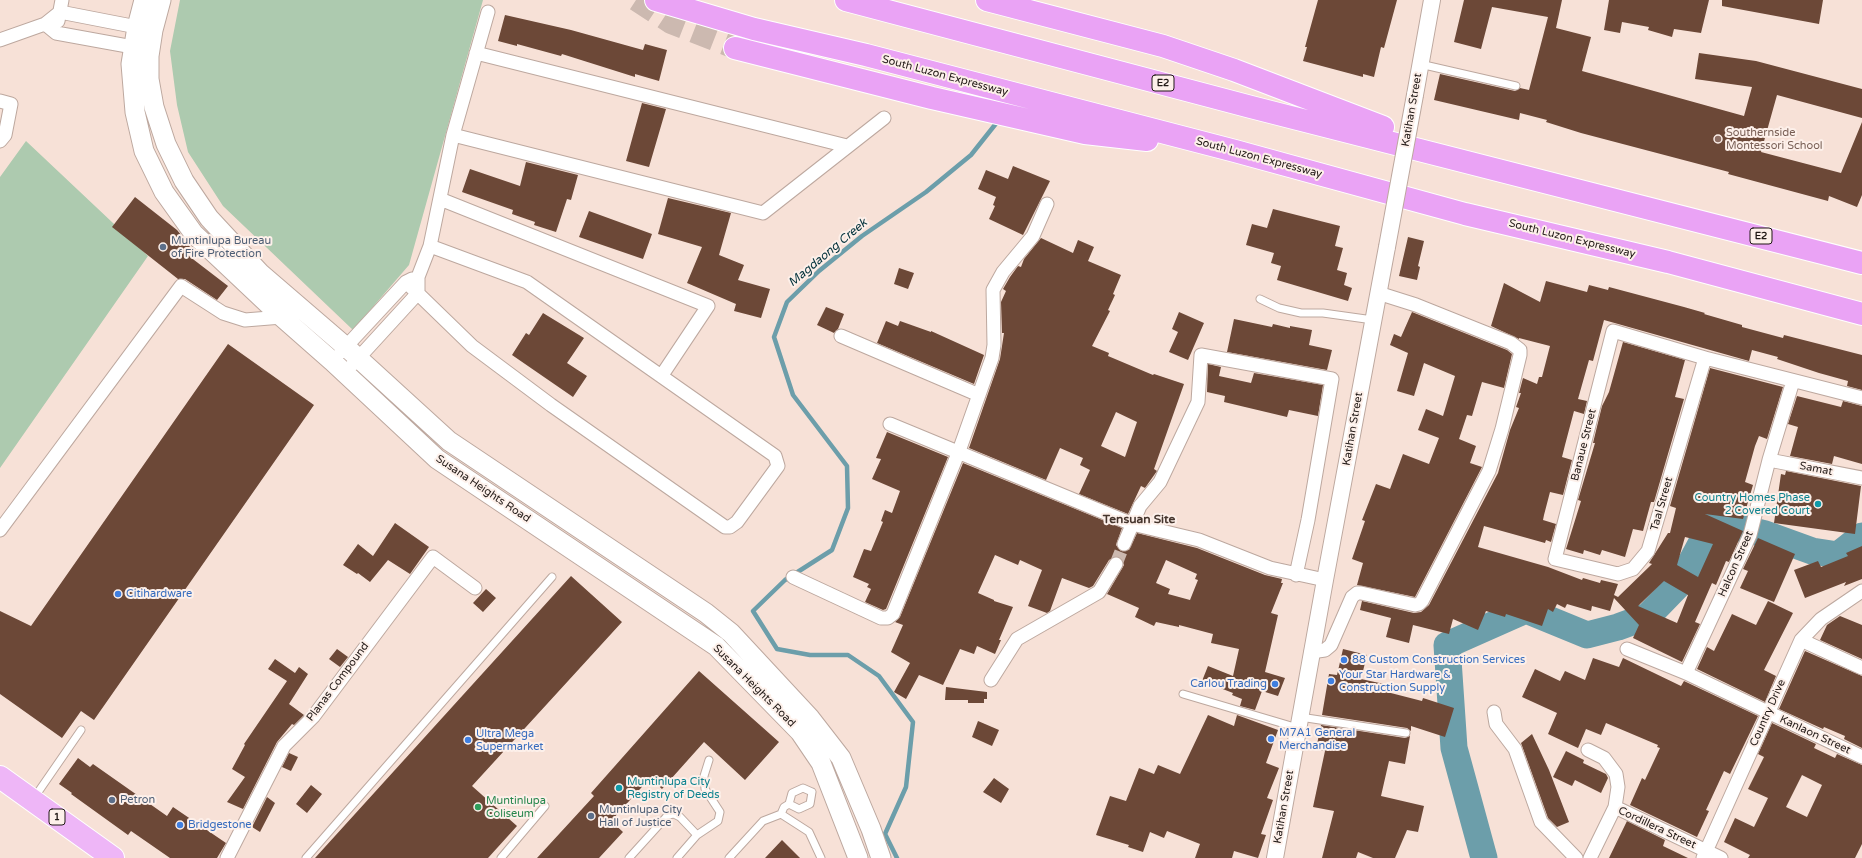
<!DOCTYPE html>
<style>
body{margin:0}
canvas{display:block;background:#f7e1d7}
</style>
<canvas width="1862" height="858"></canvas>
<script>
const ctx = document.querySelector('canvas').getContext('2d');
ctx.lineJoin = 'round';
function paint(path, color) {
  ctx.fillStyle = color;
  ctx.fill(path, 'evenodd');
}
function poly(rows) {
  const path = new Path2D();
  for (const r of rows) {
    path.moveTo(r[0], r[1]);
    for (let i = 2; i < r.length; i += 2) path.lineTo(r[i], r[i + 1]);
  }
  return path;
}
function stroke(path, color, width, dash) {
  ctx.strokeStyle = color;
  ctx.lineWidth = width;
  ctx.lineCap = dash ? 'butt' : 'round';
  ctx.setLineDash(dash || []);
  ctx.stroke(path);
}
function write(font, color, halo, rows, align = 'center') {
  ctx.font = font + ' "Varela Round",sans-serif';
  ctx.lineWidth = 4;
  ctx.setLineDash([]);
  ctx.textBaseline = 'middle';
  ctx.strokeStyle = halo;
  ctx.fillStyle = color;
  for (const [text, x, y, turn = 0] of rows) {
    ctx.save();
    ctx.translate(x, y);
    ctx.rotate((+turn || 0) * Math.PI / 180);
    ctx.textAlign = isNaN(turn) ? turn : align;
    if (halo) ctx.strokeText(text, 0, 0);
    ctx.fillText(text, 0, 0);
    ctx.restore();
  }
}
paint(poly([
 [180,0,483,0,409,265,353,330,223,206,188,152,177,105,170,51],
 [26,141,148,256,0,468,0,177]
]), '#adcaaf');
stroke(poly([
 [897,858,885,834,906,787,913,722,879,676,848,655,810,655,777,649,753,611,785,580,832,550,848,508,847,466,793,395,774,337,787,302,819,271,862,236,926,192,971,155,998,121]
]), '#6c9eaa', 4.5);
stroke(poly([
 [1484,858,1454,748,1447,645,1526,610,1587,635,1618,627,1648,616,1680,583,1710,527,1723,524,1765,534,1812,551,1838,555,1862,536]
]), '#6c9eaa', 27);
paint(poly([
 [1318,0,1397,0,1384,48,1381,47,1374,77,1363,74,1363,77,1303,61,1307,47,1305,47],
 [1464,0,1562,0,1556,28,1591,37,1582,71,1744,116,1752,87,1695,79,1699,53,1756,61,1862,89,1862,118,1777,95,1761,152,1841,173,1862,122,1862,195,1857,207,1829,196,1828,201,1728,174,1729,172,1581,133,1546,122,1547,120,1520,113,1519,120,1434,100,1440,74,1515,91,1520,88,1529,90,1548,17,1492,7,1481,49,1454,42],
 [1609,0,1709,0,1701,33,1674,29,1672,37,1648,30,1649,27,1622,22,1620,33,1604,30],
 [1722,0,1823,0,1819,24,1722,6],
 [505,15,571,30,643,50,645,44,667,50,659,81,635,74,635,77,562,54,561,56,517,44,517,46,498,41],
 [642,103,666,109,649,167,626,161],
 [526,162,578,175,571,200,567,199,556,232,534,225,535,222,512,214,513,210,462,192,470,169,520,186],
 [1013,166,1050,181,1023,235,989,219,995,206,993,205,996,197,978,189,986,170,1008,179],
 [135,197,177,230,190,246,185,253,228,286,217,300,185,279,178,279,112,227],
 [668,198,731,213,719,255,744,265,738,280,770,289,761,318,734,311,736,304,687,283,702,247,658,234],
 [1273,209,1340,226,1335,246,1343,248,1337,270,1347,273,1344,285,1352,288,1348,301,1277,280,1281,266,1271,263,1274,253,1246,245,1252,224,1267,228],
 [589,211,652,234,643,259,579,237],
 [1408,237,1424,241,1418,266,1420,267,1417,280,1399,276],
 [1041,238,1073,253,1078,240,1094,247,1088,261,1121,275,1113,294,1115,295,1108,310,1110,311,1092,346,1109,353,1108,356,1153,375,1154,374,1184,384,1154,469,1157,471,1145,488,1141,486,1128,514,1079,494,1090,470,1080,465,1083,458,1060,448,1046,480,969,448,1000,359,1004,333,1002,333,1001,302,1006,291,1003,289,1010,277,1018,266,1021,267,1024,259],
 [1116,412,1137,422,1125,457,1101,446],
 [899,268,914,273,908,289,894,284],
 [1546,281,1587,292,1589,285,1608,290,1609,287,1684,307,1705,313,1704,314,1742,325,1742,327,1783,338,1784,335,1862,355,1862,390,1847,386,1848,381,1819,373,1777,359,1778,357,1752,350,1749,361,1604,320,1593,361,1589,360,1578,399,1587,401,1584,414,1574,411,1565,445,1562,457,1572,460,1563,495,1550,492,1544,515,1543,520,1556,524,1551,542,1546,540,1545,543,1484,526,1478,547,1548,567,1582,580,1583,578,1600,583,1601,580,1618,584,1614,595,1618,597,1652,564,1649,563,1668,533,1670,533,1676,508,1670,506,1710,368,1783,387,1767,439,1759,436,1755,446,1745,482,1753,485,1743,519,1705,514,1743,531,1729,562,1726,561,1716,585,1712,583,1695,622,1700,624,1682,662,1633,638,1639,625,1614,598,1610,611,1592,606,1591,611,1567,604,1565,608,1557,604,1553,612,1548,609,1542,626,1506,614,1505,617,1486,611,1478,630,1453,619,1449,634,1413,625,1409,643,1386,637,1391,618,1360,610,1362,601,1414,613,1421,612,1429,605,1498,473,1510,430,1519,408,1516,407,1521,393,1519,393,1523,378,1537,384,1539,377,1542,377,1550,346,1519,338,1519,339,1491,326,1504,283,1540,302],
 [1685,537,1713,544,1698,577,1677,565],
 [1664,581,1688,595,1677,623,1638,606],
 [826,307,844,314,838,329,834,333,817,325],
 [1179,312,1204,323,1188,360,1169,352,1178,332,1172,329],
 [1412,312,1507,350,1512,354,1504,388,1482,382,1472,416,1467,415,1459,439,1476,446,1470,463,1482,467,1415,597,1357,585,1363,563,1352,559,1365,521,1362,520,1376,484,1390,489,1403,454,1429,464,1439,438,1418,430,1426,409,1443,416,1455,376,1424,363,1414,396,1397,391,1408,353,1390,345,1394,334,1401,337],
 [543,313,584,338,567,363,587,376,573,397,512,355,526,333,529,335],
 [1234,319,1272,327,1273,324,1290,328,1290,326,1312,330,1309,345,1332,350,1327,370,1227,352],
 [886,321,898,326,900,321,931,332,931,331,984,355,974,384,877,343],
 [1623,342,1685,360,1675,397,1684,399,1654,502,1651,502,1643,531,1633,529,1625,557,1602,550,1600,555,1584,550,1583,554,1566,549,1567,546,1581,501,1578,500,1595,443,1593,443,1602,406,1609,392],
 [228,344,314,405,94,720,81,711,62,738,0,694,0,611,31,626],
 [1208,364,1221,367,1219,376,1251,383,1254,373,1323,385,1318,416,1289,410,1287,417,1224,402,1225,396,1207,392],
 [1797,396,1841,407,1843,401,1862,406,1862,464,1834,456,1832,464,1790,456,1798,427,1788,424],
 [887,432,948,457,886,609,883,610,865,602,871,589,867,587,869,584,853,577,864,549,871,551,883,522,881,521,885,510,892,513,900,491,872,479,881,459,876,458],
 [963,463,1122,528,1116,545,1121,551,1129,550,1137,533,1197,548,1265,575,1282,579,1281,583,1283,583,1271,613,1278,615,1265,672,1285,678,1278,696,1262,691,1255,710,1240,706,1242,699,1232,695,1233,693,1202,681,1208,666,1233,676,1239,649,1211,643,1213,634,1179,625,1179,627,1156,622,1154,626,1135,617,1139,608,1107,594,1124,565,1120,557,1116,556,1109,560,1093,586,1089,588,1062,578,1050,611,1047,613,1028,606,1042,570,1020,560,1018,565,995,555,978,593,994,600,994,601,1013,607,999,640,1001,640,995,654,977,646,974,654,960,649,943,685,919,675,906,699,894,692,910,663,891,652,903,625,895,622,900,617],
 [1166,560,1197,574,1195,579,1198,580,1190,600,1168,594,1170,589,1156,583],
 [1786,471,1861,486,1855,534,1774,523,1781,474,1785,475],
 [395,523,429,547,410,574,388,560,370,582,358,573,357,574,343,565,358,544,373,556],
 [1758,538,1795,554,1774,602,1740,588,1748,571,1743,569],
 [1862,546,1862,579,1844,586,1846,582,1805,598,1794,570,1818,561,1821,567,1848,556,1846,553],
 [571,576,622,622,472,786,517,826,488,858,315,858],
 [486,589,496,598,483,612,473,603],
 [1768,601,1793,613,1764,670,1776,676,1765,702,1697,669,1707,647,1714,651,1732,614,1756,625],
 [1840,616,1862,625,1862,659,1820,640,1827,625],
 [337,649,348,657,340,667,329,659],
 [1343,649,1367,655,1361,679,1384,684,1383,691,1422,701,1423,698,1454,708,1445,737,1411,726,1411,731,1407,728,1322,715,1329,674,1337,675],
 [1805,651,1862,676,1862,748,1844,739,1845,736,1824,727,1823,729,1779,709],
 [1593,658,1619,667,1623,658,1681,686,1684,681,1758,716,1730,774,1724,771,1706,810,1709,811,1697,837,1630,805,1642,778,1645,780,1660,748,1657,747,1658,745,1606,723,1601,735,1586,729,1578,748,1548,734,1557,713,1522,697,1535,669,1560,681,1565,671,1585,680],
 [275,659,295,673,299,667,308,674,289,704,304,715,294,725,292,724,277,742,243,809,227,802,245,777,232,769,245,745,244,744,287,681,268,669],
 [699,671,779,742,745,780,704,742,662,789,650,778,611,821,623,832,599,858,537,858,594,796,591,793],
 [946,687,987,692,987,699,984,699,984,703,968,703,968,700,945,700],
 [1208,715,1234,726,1237,715,1278,730,1266,763,1279,768,1267,798,1273,800,1261,834,1266,835,1258,858,1234,851,1232,858,1195,858,1200,844,1167,831,1164,838,1150,832,1143,852,1128,847,1129,845,1096,835,1110,796,1126,801,1139,768,1154,774,1158,765,1180,774],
 [978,721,999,730,992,746,972,737],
 [1772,723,1816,744,1814,748,1835,758,1837,754,1862,765,1862,844,1855,858,1748,858,1750,855,1724,842,1735,818,1754,827,1768,798,1748,789,1764,757,1758,754],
 [1802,775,1822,785,1807,817,1786,807],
 [1321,725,1405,738,1410,736,1405,764,1389,761,1381,796,1424,806,1418,832,1407,830,1395,858,1373,858,1358,852,1356,858,1322,858,1334,811,1313,807,1325,751,1316,749],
 [1532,734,1549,770,1569,822,1557,827,1548,818,1521,743],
 [1566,751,1584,760,1583,763,1606,774,1608,778,1601,793,1575,780,1572,786,1553,777],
 [289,753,298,757,291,771,282,767],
 [78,758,90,767,93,764,167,816,173,807,226,843,217,858,170,858,131,831,128,835,71,794,72,793,59,784],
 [994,778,1009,789,1001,803,983,792],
 [311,785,322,794,307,813,296,804],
 [267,797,275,803,260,832,252,827],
 [1627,821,1665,840,1663,846,1688,858,1609,858],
 [782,840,800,858,765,858]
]), '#6c4837');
stroke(poly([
 [1116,564,1124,544]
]), '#ccb9b0', 13, [13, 6]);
stroke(poly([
 [636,0,671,23,735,48]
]), '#ccb9b0', 22, [22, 11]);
const service = poly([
 [1420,64,1516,86],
 [1260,299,1279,308,1301,313,1323,313,1373,320],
 [1183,694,1298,728],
 [1300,717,1406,733],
 [34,798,81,730],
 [789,804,799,809,810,804,812,792],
 [781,814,784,807,789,804,792,793,803,788,812,792],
 [306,858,552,577],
 [501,858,545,806],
 [629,858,668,815,674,814,680,817,697,835],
 [677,858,697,835,718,821,720,812,705,789,704,776,709,760],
 [729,858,763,821,781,814,809,832,821,858]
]);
const minor = poly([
 [58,21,62,0],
 [45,24,56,33,133,47],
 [0,40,45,24,60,12,137,27],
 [476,53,847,146],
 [0,101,11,104,5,135,0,141],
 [453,135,763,213,884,118],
 [440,199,708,306,662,375],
 [406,282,472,346,551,405,725,527,730,527,737,522,778,466,775,456,527,282,430,246],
 [841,336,979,395],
 [341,352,406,282,412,279],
 [1705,358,1648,551,1633,569,1618,574,1555,559,1613,331,1705,358,1862,398],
 [353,364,418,293,418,277,430,246,453,135,488,12],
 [890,424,1132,524,1199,540,1270,568,1325,580],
 [1769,460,1862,478],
 [0,530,181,286,223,313,245,320,282,317],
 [1124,544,1140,506,1160,482,1198,402,1201,355,1332,379,1308,520,1296,575],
 [793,577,881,618,888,618,893,614,959,451,992,358,994,345,993,290,1003,272,1033,236,1047,204],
 [1801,640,1862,668],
 [1627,649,1686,673,1862,757],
 [1311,652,1325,650,1331,645,1352,597,1357,593,1361,593,1415,605,1419,604,1422,601,1489,471,1502,429,1520,355,1520,350,1511,343,1416,305,1378,293],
 [1686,673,1750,535,1769,460,1793,381],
 [991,680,1017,639,1099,592,1116,564],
 [1494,712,1496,724,1515,749,1541,822,1576,858],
 [1588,750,1604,758,1616,774,1618,787,1615,807],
 [227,858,284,746,313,717,433,557,475,588],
 [1590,858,1615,807,1721,858],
 [1703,858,1801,640,1821,619,1862,591]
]);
const tertiary = poly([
 [1415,95,1432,0],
 [1275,858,1325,580,1387,247]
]);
const secondary = poly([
 [144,0,137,27,131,64,135,112,144,151,164,192,194,234,282,317,332,361,437,459,716,646,800,732,821,763,858,858],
 [161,0,153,30,149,56,149,79,154,107,166,144,184,181,209,218,260,273,346,347,449,441,706,613,731,633,810,718,841,758,871,829,881,858]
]);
const trunk = poly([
 [0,777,113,858]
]);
const motorway = poly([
 [656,0,754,29,866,55,1235,151,1465,214,1668,262,1862,314],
 [846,0,1251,107,1862,263],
 [987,0,1163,46,1234,70,1383,127],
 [735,48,932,98,1085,133,1147,140]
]);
stroke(service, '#bda89f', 9);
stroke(minor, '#bda89f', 15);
stroke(tertiary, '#bda89f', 18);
stroke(secondary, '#bda89f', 21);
stroke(trunk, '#fff', 24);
stroke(motorway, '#fff', 24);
stroke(service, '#fff', 7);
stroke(minor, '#fff', 13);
stroke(tertiary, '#fff', 16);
stroke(secondary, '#fff', 19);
stroke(trunk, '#eeb6f7', 22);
stroke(motorway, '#eaa3f5', 22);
const tertiaryBridge = poly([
 [1387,247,1415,95]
]);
stroke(tertiaryBridge, '#bda89f', 18, []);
stroke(tertiaryBridge, '#fff', 16);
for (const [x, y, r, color] of [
 [1718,139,4,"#8d6e63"],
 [163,247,4,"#5c6f8a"],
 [1818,504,4,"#0f9aa8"],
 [118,594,4,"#3f7fe0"],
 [1344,660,4,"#3f7fe0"],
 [1331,681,4,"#3f7fe0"],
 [1275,684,4,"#3f7fe0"],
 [1271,739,4,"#3f7fe0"],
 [468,740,4,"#3f7fe0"],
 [619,788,4,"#0f9aa8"],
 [112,800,4,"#5c6f8a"],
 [478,807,4,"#2e9e5b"],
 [591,816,4,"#5c6f8a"],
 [180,825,4,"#3f7fe0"]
]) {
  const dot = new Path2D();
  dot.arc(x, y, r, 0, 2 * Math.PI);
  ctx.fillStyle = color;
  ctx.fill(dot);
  stroke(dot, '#fdf0ea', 1.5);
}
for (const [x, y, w] of [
 [1163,83,22],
 [1761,236,22],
 [57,817,16]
]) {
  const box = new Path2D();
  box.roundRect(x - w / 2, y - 8, w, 16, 3);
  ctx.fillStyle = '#fdf0ea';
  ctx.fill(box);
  stroke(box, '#211916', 1);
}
write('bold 10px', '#211916', null, [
 ["E2",1163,83],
 ["E2",1761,236],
 ["1",57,817]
]);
write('11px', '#211916', '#fdf0ea', [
 ["South Luzon Expressway",945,76,15],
 ["Katihan Street",1412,110,-80],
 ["South Luzon Expressway",1259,158,15],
 ["South Luzon Expressway",1572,239,14],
 ["Katihan Street",1353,429,-80],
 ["Banaue Street",1584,445,-76],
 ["Samat",1816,469,11],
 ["Susana Heights Road",483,489,34],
 ["Taal Street",1662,504,-74],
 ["Halcon Street",1736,564,-66],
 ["Planas Compound",338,682,-53],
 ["Susana Heights Road",754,686,45],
 ["Country Drive",1768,713,-66],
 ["Kanlaon Street",1815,735,25],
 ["Katihan Street",1284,807,-80],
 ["Cordillera Street",1657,828,25]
]);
write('11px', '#785e54', '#fdf0ea', [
 ["Southernside",1726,133],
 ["Montessori School",1726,146]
], 'left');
write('11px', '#4e5e75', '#fdf0ea', [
 ["Muntinlupa Bureau",171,241],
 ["of Fire Protection",171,254],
 ["Petron",120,800],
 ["Muntinlupa City",599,810],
 ["Hall of Justice",599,823]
], 'left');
write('11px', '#0d838f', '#fdf0ea', [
 ["Country Homes Phase",1810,498],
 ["2 Covered Court",1810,511],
 ["Muntinlupa City",627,782,"left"],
 ["Registry of Deeds",627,795,"left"]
], 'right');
write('11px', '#366cbe', '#fdf0ea', [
 ["Citihardware",126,594],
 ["88 Custom Construction Services",1352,660],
 ["Your Star Hardware &",1339,675],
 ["Construction Supply",1339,688],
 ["Carlou Trading",1267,684,"right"],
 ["M7A1 General",1279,733],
 ["Merchandise",1279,746],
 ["Ultra Mega",476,734],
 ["Supermarket",476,747],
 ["Bridgestone",188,825]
], 'left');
write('11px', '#27864d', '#fdf0ea', [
 ["Muntinlupa",486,801],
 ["Coliseum",486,814]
], 'left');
write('italic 12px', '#00303a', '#fdf0ea', [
 ["Magdaong Creek",828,253,-40]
]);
write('bold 12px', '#45352d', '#fdf0ea', [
 ["Tensuan Site",1139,520]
]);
</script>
